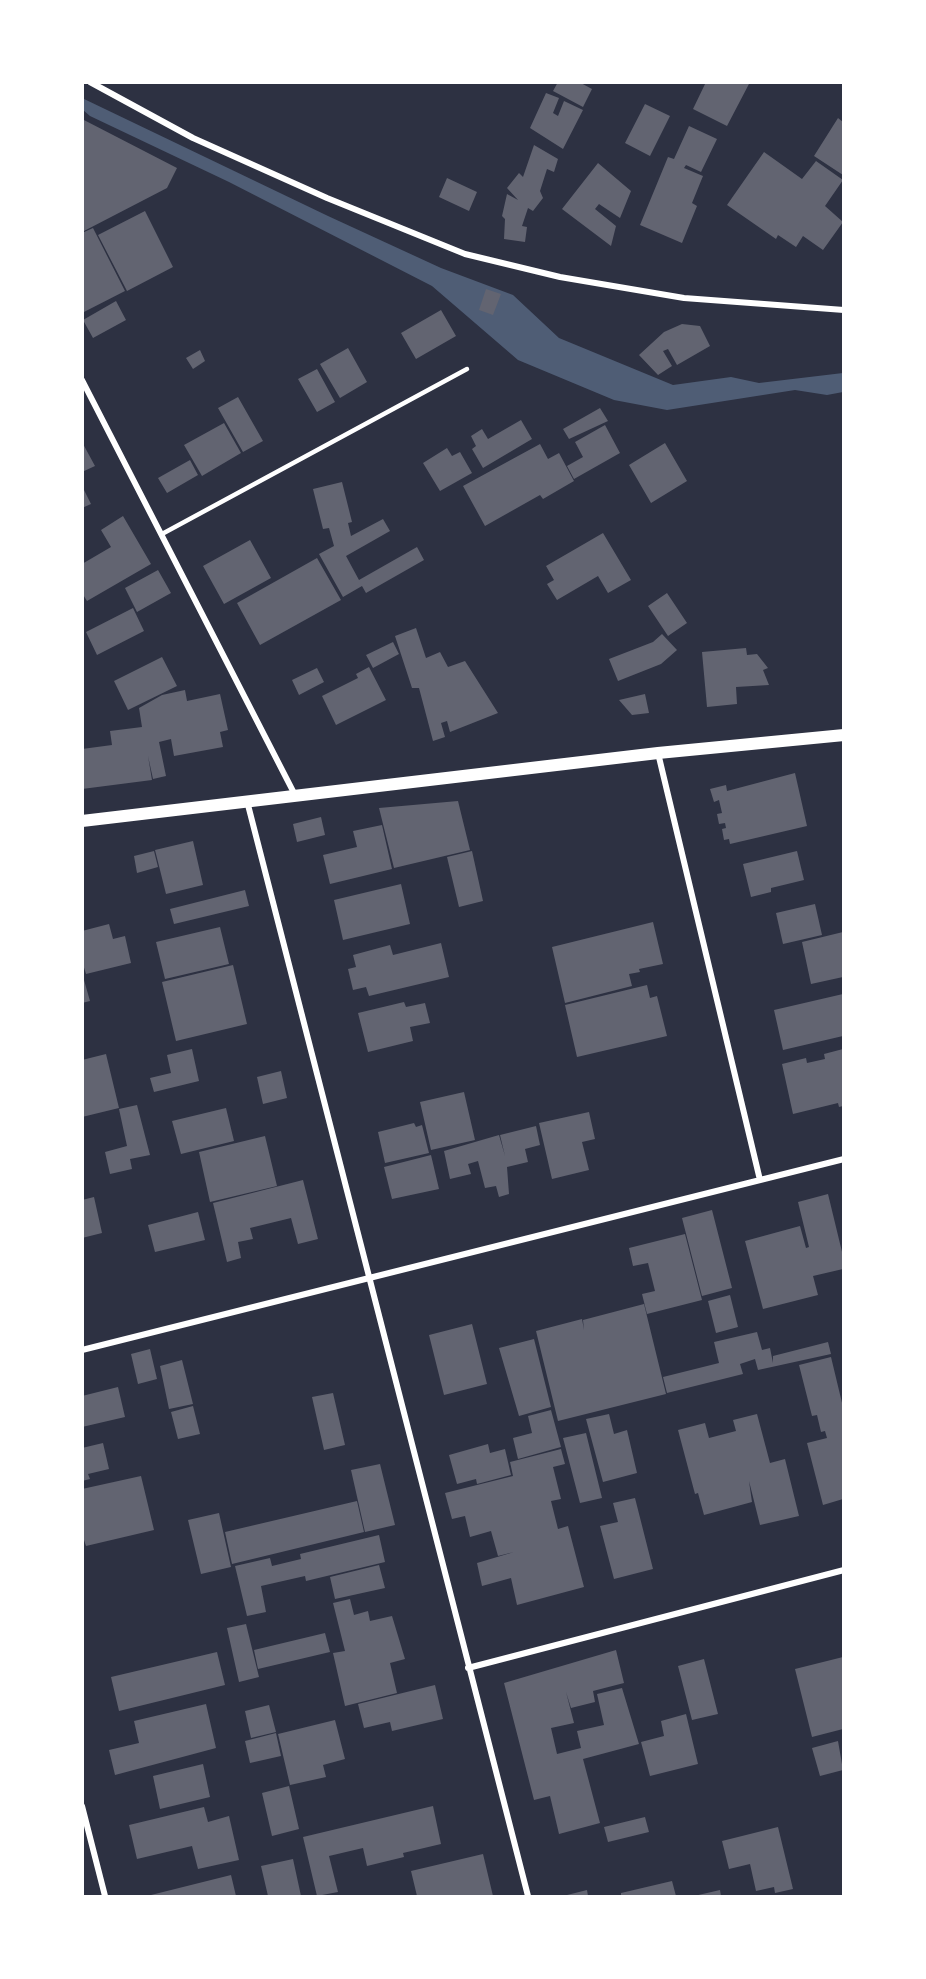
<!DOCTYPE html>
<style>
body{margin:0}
#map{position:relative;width:926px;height:1979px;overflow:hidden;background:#2d3142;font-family:"Golos Text",sans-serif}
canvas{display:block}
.frame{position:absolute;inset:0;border:84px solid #fff;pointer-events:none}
</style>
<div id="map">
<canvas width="926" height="1979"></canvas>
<div class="frame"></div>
</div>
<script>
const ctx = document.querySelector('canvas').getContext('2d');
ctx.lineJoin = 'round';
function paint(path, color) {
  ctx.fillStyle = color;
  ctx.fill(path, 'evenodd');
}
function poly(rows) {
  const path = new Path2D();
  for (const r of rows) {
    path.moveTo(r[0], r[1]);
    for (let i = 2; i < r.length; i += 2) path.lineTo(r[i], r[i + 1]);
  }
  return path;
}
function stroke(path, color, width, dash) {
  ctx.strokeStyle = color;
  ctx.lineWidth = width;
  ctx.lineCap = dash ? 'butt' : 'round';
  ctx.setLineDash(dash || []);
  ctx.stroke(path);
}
paint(poly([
 [82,98,328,216,441,268,513,295,559,338,673,385,731,377,759,383,843,373,843,392,827,395,795,390,667,410,614,400,518,360,432,286,229,182,90,116,83,110]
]), '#4f5d75');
paint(poly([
 [558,82,579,82,592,89,583,107,553,91],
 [706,82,750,82,727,126,693,109],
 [546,93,559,98,553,113,558,116,564,101,583,110,563,149,530,128],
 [645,104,670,116,650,156,625,143],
 [838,118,843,122,843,175,814,156],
 [82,119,177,168,167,188,84,231],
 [689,126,717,139,701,172,686,165,684,168,703,176,692,203,697,206,682,243,640,225,668,157,674,159],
 [534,145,558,159,554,172,547,169,540,191,543,198,533,211,528,208,522,226,527,227,525,242,504,239,505,219,502,216,507,194,518,200,507,188,519,173,523,177],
 [764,152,802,179,816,161,843,180,825,206,843,222,823,250,803,236,796,247,778,235,776,239,727,205],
 [598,163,631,191,620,218,599,204,595,209,616,226,611,246,562,209],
 [447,178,477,192,469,211,439,197],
 [145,211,173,267,127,291,98,235],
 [93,228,125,291,82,313,82,233],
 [486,289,501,294,493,315,479,310],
 [116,301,126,320,93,338,83,320],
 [441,310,456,336,416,359,401,333],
 [682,324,700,326,710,346,677,365,668,349,663,351,672,366,658,375,639,355,664,332],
 [348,348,367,382,340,398,320,364],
 [200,350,205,361,193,369,186,358],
 [317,369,335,402,317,412,298,379],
 [238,397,263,441,243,452,218,408],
 [600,408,608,421,569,439,563,429],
 [521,420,532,439,483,468,472,449,476,446,471,436,482,429,488,439],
 [224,423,241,453,202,476,184,445],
 [605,425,620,453,574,479,567,466,583,457,575,442],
 [82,442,95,466,82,472],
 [665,443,687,481,651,503,629,465],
 [540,444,548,459,559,453,574,481,543,499,540,495,485,526,463,486],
 [447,448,452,456,460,452,472,473,440,491,423,463],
 [190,460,198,475,167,493,158,478],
 [342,482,352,522,348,523,351,536,383,519,390,531,346,556,359,580,417,547,424,560,366,593,362,586,343,597,319,554,334,546,329,528,323,529,313,489],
 [82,486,91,504,82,508],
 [123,516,151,564,87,601,82,593,82,564,111,547,101,530],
 [603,533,631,580,608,593,598,576,557,600,547,584,554,580,546,566],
 [250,540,271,578,224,604,203,566],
 [317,558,341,600,260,645,237,603],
 [158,570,171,593,137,612,125,588],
 [667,593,687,623,668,636,648,606],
 [133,608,144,631,97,655,86,632],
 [416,628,426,658,440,652,448,667,465,661,498,713,450,732,447,721,441,723,445,737,433,741,419,688,412,688,395,636],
 [662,634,677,650,661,664,618,681,609,659,653,642],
 [393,642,399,654,373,668,366,655],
 [746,648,747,655,757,654,768,668,763,670,769,685,736,687,737,704,707,707,702,652],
 [162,657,177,686,128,710,114,681],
 [369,667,386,700,336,725,322,696,358,678,356,674],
 [317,668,324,682,299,695,292,680],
 [185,690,187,701,220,694,228,730,220,732,223,747,174,756,171,739,159,742,166,776,153,779,148,756,152,780,82,789,82,749,112,745,110,731,142,727,139,708,162,695],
 [645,694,649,713,632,715,619,700],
 [795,773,807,826,730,844,729,839,724,840,722,829,726,828,725,823,719,824,717,814,722,813,719,800,714,802,710,789,726,785,727,791],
 [458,801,470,850,394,868,379,808],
 [321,817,325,835,297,842,293,824],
 [382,825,392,869,330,884,323,855,357,847,353,831],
 [193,841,203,885,166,894,155,850],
 [154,851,158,867,137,873,134,856],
 [472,851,483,901,459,907,447,857],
 [797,851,804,880,771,888,771,892,751,897,743,864],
 [401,884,410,924,343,940,334,900],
 [245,890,249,906,174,924,170,909],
 [815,904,822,935,783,944,776,913],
 [653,922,663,964,639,969,640,972,629,974,632,986,565,1003,552,947],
 [109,924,113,939,125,936,131,963,86,974,82,961,82,931],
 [220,927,229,964,165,979,156,942],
 [843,932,843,977,811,984,802,942],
 [441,943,449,977,369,996,366,987,353,990,348,969,356,967,353,955,390,945,393,955],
 [233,965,247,1024,176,1041,162,982],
 [82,973,90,1001,82,1003],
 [647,985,650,998,657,996,667,1036,577,1057,565,1005],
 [843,994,843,1036,783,1050,774,1010],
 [404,1002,406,1007,425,1003,430,1023,410,1027,413,1041,368,1052,358,1013],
 [192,1049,199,1081,154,1092,150,1078,171,1073,167,1055],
 [843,1049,843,1106,839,1107,838,1103,793,1114,782,1064,806,1058,807,1063,825,1059,824,1054],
 [106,1054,119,1108,82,1117,82,1060],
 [281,1071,287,1098,263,1104,257,1077],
 [464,1092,475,1140,431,1150,420,1102],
 [137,1105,150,1155,130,1159,132,1169,110,1174,105,1152,127,1146,119,1109],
 [226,1108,234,1141,181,1154,172,1121],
 [589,1112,595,1139,582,1142,589,1170,552,1179,539,1123],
 [414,1123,416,1127,422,1125,429,1153,385,1163,378,1132],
 [536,1126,540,1145,525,1149,528,1162,507,1167,509,1194,499,1197,496,1186,485,1188,478,1161,468,1164,471,1174,450,1179,444,1151,499,1135,505,1156,500,1135],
 [265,1136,277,1186,210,1202,199,1152],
 [431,1155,439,1189,392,1199,384,1167],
 [303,1180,318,1239,298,1244,291,1218,250,1228,253,1239,238,1242,241,1258,227,1262,213,1203],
 [828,1194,843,1256,843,1269,813,1276,818,1295,763,1309,745,1241,800,1226,806,1248,809,1247,798,1202],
 [94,1197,102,1233,82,1238,82,1200],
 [712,1210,732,1288,702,1296,682,1218],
 [198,1212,205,1240,155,1252,148,1225],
 [685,1234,702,1300,647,1314,642,1294,655,1291,648,1263,633,1266,629,1248],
 [730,1295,738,1327,716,1333,708,1301],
 [644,1304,666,1394,558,1421,536,1331,582,1319,584,1330,583,1320],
 [472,1324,487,1384,444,1395,429,1335],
 [757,1332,762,1350,770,1348,773,1363,773,1356,828,1342,831,1354,758,1370,755,1359,740,1364,743,1374,667,1393,663,1377,719,1363,714,1342],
 [534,1339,551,1407,519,1416,499,1348],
 [150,1349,157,1379,138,1384,131,1354],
 [831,1357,843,1407,843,1499,823,1505,807,1443,827,1438,825,1431,821,1432,817,1415,812,1416,799,1365],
 [182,1360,193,1404,169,1409,160,1366],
 [118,1387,125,1417,82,1427,82,1396],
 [333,1393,345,1445,324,1450,312,1397],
 [193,1406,200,1434,178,1439,171,1412],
 [551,1410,561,1447,518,1459,513,1438,532,1433,528,1416],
 [609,1414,614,1434,627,1430,637,1473,603,1482,586,1419],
 [757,1414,770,1463,785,1459,799,1516,760,1525,749,1481,752,1502,704,1515,698,1493,695,1494,678,1430,705,1423,709,1438,736,1431,733,1420],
 [586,1433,602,1498,580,1503,563,1438],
 [103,1443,109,1469,88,1474,90,1479,82,1481,82,1448],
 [488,1444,490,1453,505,1449,511,1475,477,1484,476,1479,457,1484,449,1455],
 [561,1449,565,1464,553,1467,561,1499,551,1501,558,1529,568,1526,584,1587,517,1605,511,1578,482,1586,477,1563,514,1552,498,1556,491,1531,470,1537,465,1516,452,1519,445,1493,513,1476,510,1462],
 [380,1464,395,1525,365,1532,351,1470],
 [141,1476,154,1530,86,1546,82,1534,82,1489],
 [635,1498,653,1569,614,1579,600,1526,618,1522,613,1503],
 [357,1501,364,1532,232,1564,225,1532],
 [219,1513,231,1567,201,1574,188,1520],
 [379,1535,385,1562,306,1581,305,1576,261,1586,266,1612,247,1616,235,1566,270,1558,272,1566,301,1559,300,1554],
 [379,1565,385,1588,335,1599,330,1577],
 [350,1599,354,1615,368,1611,370,1621,392,1616,405,1659,390,1663,397,1693,345,1706,333,1653,345,1651,333,1603],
 [246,1624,259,1677,239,1682,227,1628],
 [325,1633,330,1652,258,1669,254,1650],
 [616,1650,624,1683,593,1691,595,1702,571,1708,566,1692,574,1723,551,1728,557,1754,581,1748,577,1731,604,1725,597,1694,622,1688,639,1744,583,1759,600,1823,559,1834,550,1796,534,1800,504,1683],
 [217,1652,225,1685,119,1711,111,1677],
 [843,1657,843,1729,812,1737,795,1669],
 [704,1659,718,1714,692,1720,678,1666],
 [435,1685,443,1719,392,1731,390,1722,364,1728,358,1704],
 [206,1704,216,1748,115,1775,109,1750,139,1743,134,1721],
 [269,1705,276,1732,251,1738,245,1711],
 [686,1714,698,1764,650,1776,641,1742,664,1736,661,1721],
 [335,1720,345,1759,323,1765,326,1777,290,1785,278,1734],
 [276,1733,281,1756,250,1763,245,1741],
 [838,1741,843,1770,820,1776,812,1748],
 [203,1764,210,1797,160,1809,153,1776],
 [289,1786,299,1829,272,1836,262,1793],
 [433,1806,441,1844,403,1853,404,1857,367,1866,363,1848,329,1856,338,1892,317,1896,303,1837],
 [204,1807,208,1822,229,1816,239,1860,198,1869,192,1846,137,1859,129,1825],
 [645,1817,649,1832,608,1842,604,1827],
 [778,1827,793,1889,775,1893,774,1887,756,1891,750,1864,729,1869,722,1841],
 [483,1854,493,1896,417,1896,411,1871],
 [293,1859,301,1896,268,1896,261,1866],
 [231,1875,236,1896,147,1896],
 [672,1881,676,1896,621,1896,621,1893],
 [587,1890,588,1896,563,1896],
 [720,1890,721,1896,694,1896]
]), '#626471');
stroke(poly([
 [162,534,467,369]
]), '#fff', 4.5);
stroke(poly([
 [90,82,193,138,327,198,465,254,560,277,684,298,844,310],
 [82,380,295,795],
 [658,753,760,1180],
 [247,801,528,1896],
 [82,1350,844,1159],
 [468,1668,844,1570],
 [82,1806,105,1896]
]), '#fff', 6);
stroke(poly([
 [82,821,658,753,844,735]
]), '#fff', 12);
</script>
